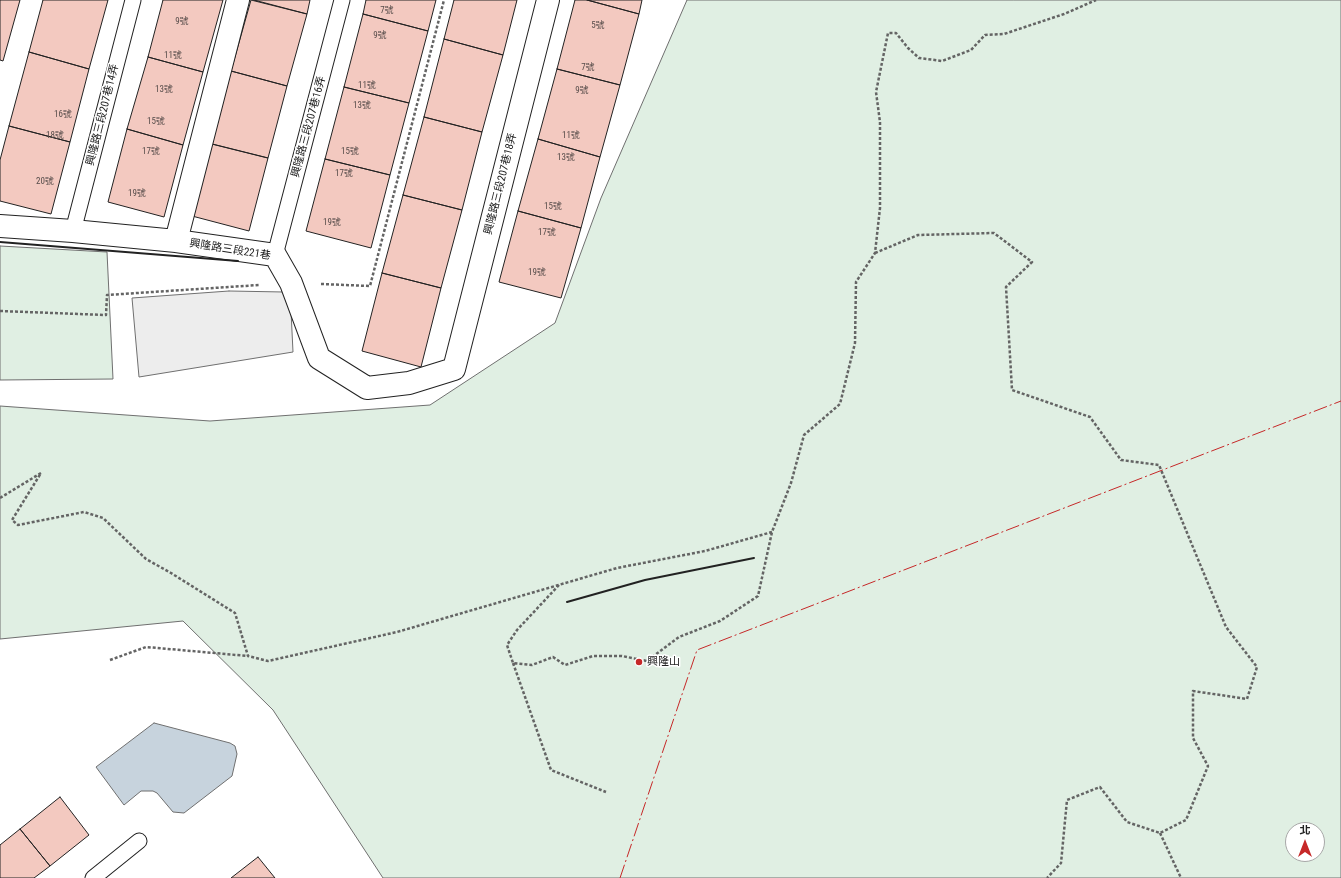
<!DOCTYPE html>
<meta charset="utf-8">
<style>
body{margin:0}
#map{position:relative;width:1341px;height:878px;overflow:hidden;background:#fff;font-family:"Roboto Condensed","Noto Sans TC",sans-serif}
canvas{display:block}
.north{position:absolute;left:1285px;top:822px;width:40px;height:40px;box-sizing:border-box;background:#fff;border:1px solid #a7a7a7;border-radius:50%;rotate:0deg;font-size:11px;font-weight:700;line-height:16px;text-align:center;color:#222}
.north::after{content:'';display:block;margin:auto;width:14px;height:18px;background:#c62828;clip-path:polygon(50% 0,100% 100%,50% 72%,0 100%)}
</style>
<div id="map">
<canvas width="1341" height="878"></canvas>
<div class="north">北</div>
</div>
<script>
const ctx = document.querySelector('canvas').getContext('2d');
ctx.lineJoin = 'round';
function paint(path, color) {
  ctx.fillStyle = color;
  ctx.fill(path, 'evenodd');
}
function poly(rows) {
  const path = new Path2D();
  for (const r of rows) {
    path.moveTo(r[0], r[1]);
    for (let i = 2; i < r.length; i += 2) path.lineTo(r[i], r[i + 1]);
  }
  return path;
}
function stroke(path, color, width, dash) {
  ctx.strokeStyle = color;
  ctx.lineWidth = width;
  ctx.lineCap = dash ? 'butt' : 'round';
  ctx.setLineDash(dash || []);
  ctx.stroke(path);
}
function write(font, color, halo, rows, align = 'center') {
  ctx.font = font + ' "Roboto Condensed","Noto Sans TC",sans-serif';
  ctx.lineWidth = 3;
  ctx.setLineDash([]);
  ctx.textBaseline = 'middle';
  ctx.strokeStyle = halo;
  ctx.fillStyle = color;
  for (const [text, x, y, turn = 0] of rows) {
    ctx.save();
    ctx.translate(x, y);
    ctx.rotate((+turn || 0) * Math.PI / 180);
    ctx.textAlign = isNaN(turn) ? turn : align;
    if (halo) ctx.strokeText(text, 0, 0);
    ctx.fillText(text, 0, 0);
    ctx.restore();
  }
}
const green = poly([
 [687,0,1341,0,1341,878,383,878,273,710,183,621,0,639,0,406,210,421,430,405,555,323,601,198,687,0],
 [1293,830,1317,830,1317,854,1293,854,1293,830],
 [0,246,107,252,113,379,0,380,0,246]
]);
paint(green, '#e0efe3');
stroke(green, '#6f6f6f', 1);
const parking = poly([
 [229,291,284,292,291,311,293,352,139,377,132,298,229,291]
]);
paint(parking, '#ededed');
stroke(parking, '#6f6f6f', 1);
const water = poly([
 [154,723,230,743,235,746,237,754,232,776,184,813,173,812,157,793,153,791,141,791,124,805,96,767,154,723]
]);
paint(water, '#c7d3dd');
stroke(water, '#6f6f6f', 1);
const building = poly([
 [0,0,20,0,3,61,0,60,0,0],
 [43,0,108,0,89,69,29,52,43,0],
 [163,0,223,0,203,72,148,57,163,0],
 [251,0,307,14,287,86,231,71,251,0],
 [254,0,310,0,307,14,254,0],
 [366,0,436,0,428,31,363,14,366,0],
 [454,0,517,0,503,55,444,39,454,0],
 [575,0,587,0,639,14,620,85,557,69,575,0],
 [587,0,642,0,639,14,587,0],
 [363,14,428,31,409,103,344,87,363,14],
 [444,39,503,55,482,132,424,117,444,39],
 [29,52,89,69,70,142,9,126,29,52],
 [148,57,203,72,183,145,127,129,148,57],
 [557,69,620,85,600,157,538,139,557,69],
 [231,71,287,86,268,158,212,144,231,71],
 [344,87,409,103,390,175,325,159,344,87],
 [424,117,482,132,462,210,403,195,424,117],
 [9,126,70,142,51,214,0,201,0,160,9,126],
 [127,129,183,145,164,217,108,202,127,129],
 [538,139,600,157,581,228,518,211,538,139],
 [212,144,268,158,249,231,192,216,212,144],
 [325,159,390,175,371,248,306,231,325,159],
 [403,195,462,210,441,288,382,273,403,195],
 [518,211,581,228,561,298,499,282,518,211],
 [382,273,441,288,421,367,362,351,382,273],
 [60,797,89,835,50,866,20,829,60,797],
 [20,829,50,866,34,878,0,878,0,845,20,829],
 [258,857,275,878,231,878,258,857]
]);
paint(building, '#f3c9c0');
stroke(building, '#222', 1);
const lane = poly([
 [73,231,133,0],
 [275,255,342,0],
 [93,878,139,841]
]);
const street = poly([
 [0,226,73,231,176,241,275,255,291,283,319,358,367,388,409,383,454,369,548,0],
 [176,241,238,0]
]);
stroke(lane, '#222', 17);
stroke(street, '#222', 24);
stroke(poly([
 [875,253,918,235,994,233,1032,262,1006,287,1012,390,1090,417,1121,460,1159,465,1226,627,1257,667,1247,699,1193,691,1193,738,1208,766,1186,820,1160,833,1127,822,1100,787,1067,800,1061,863,1047,878],
 [321,284,370,286,444,0],
 [0,311,106,315,107,295,259,285],
 [0,498,41,473,12,520,18,525,84,512,103,518,146,559,171,573,235,613,248,656,268,661,397,632,617,568,705,551,772,532],
 [559,585,517,630,507,645,513,663,532,665,553,657,565,665,593,656,622,656,647,661,679,637,720,621,758,596,772,532,791,483,804,435,840,404,855,343,856,282,875,253,880,208,880,122,876,92,888,33,896,33,908,48,919,58,942,61,971,50,985,35,1004,34,1064,14,1096,0],
 [110,660,146,647,248,656],
 [513,663,551,770,606,792],
 [1160,833,1181,878]
]), '#646464', 2.5, [3, 2]);
stroke(lane, '#fff', 15);
stroke(street, '#fff', 22);
stroke(poly([
 [0,242,238,261],
 [567,602,645,580,754,558]
]), '#222', 2);
stroke(poly([
 [620,878,697,650,1341,401]
]), '#c62828', 1, [14, 3, 2, 3]);
for (const [x, y, r, color] of [
 [639,662,4,"#c62828"]
]) {
  const dot = new Path2D();
  dot.arc(x, y, r, 0, 2 * Math.PI);
  ctx.fillStyle = color;
  ctx.fill(dot);
  stroke(dot, '#fff', 1.5);
}
write('9px', '#564c4a', null, [
 ["7號",387,11],
 ["9號",182,22],
 ["5號",598,26],
 ["9號",380,36],
 ["11號",173,56],
 ["7號",588,68],
 ["11號",367,86],
 ["13號",164,90],
 ["9號",582,91],
 ["13號",362,106],
 ["16號",63,115],
 ["15號",156,122],
 ["18號",55,136],
 ["11號",571,136],
 ["17號",151,152],
 ["15號",350,152],
 ["13號",566,158],
 ["17號",344,174],
 ["20號",45,182],
 ["19號",137,194],
 ["15號",553,207],
 ["19號",332,223],
 ["17號",547,233],
 ["19號",537,273]
]);
write('11px', '#222', '#fff', [
 ["興隆路三段207巷14弄",103,115,-76],
 ["興隆路三段207巷16弄",309,127,-75],
 ["興隆路三段207巷18弄",501,184,-76],
 ["興隆路三段221巷",230,250,9]
]);
write('11px', '#222', '#fff', [
 ["興隆山",647,662]
], 'left');
</script>
